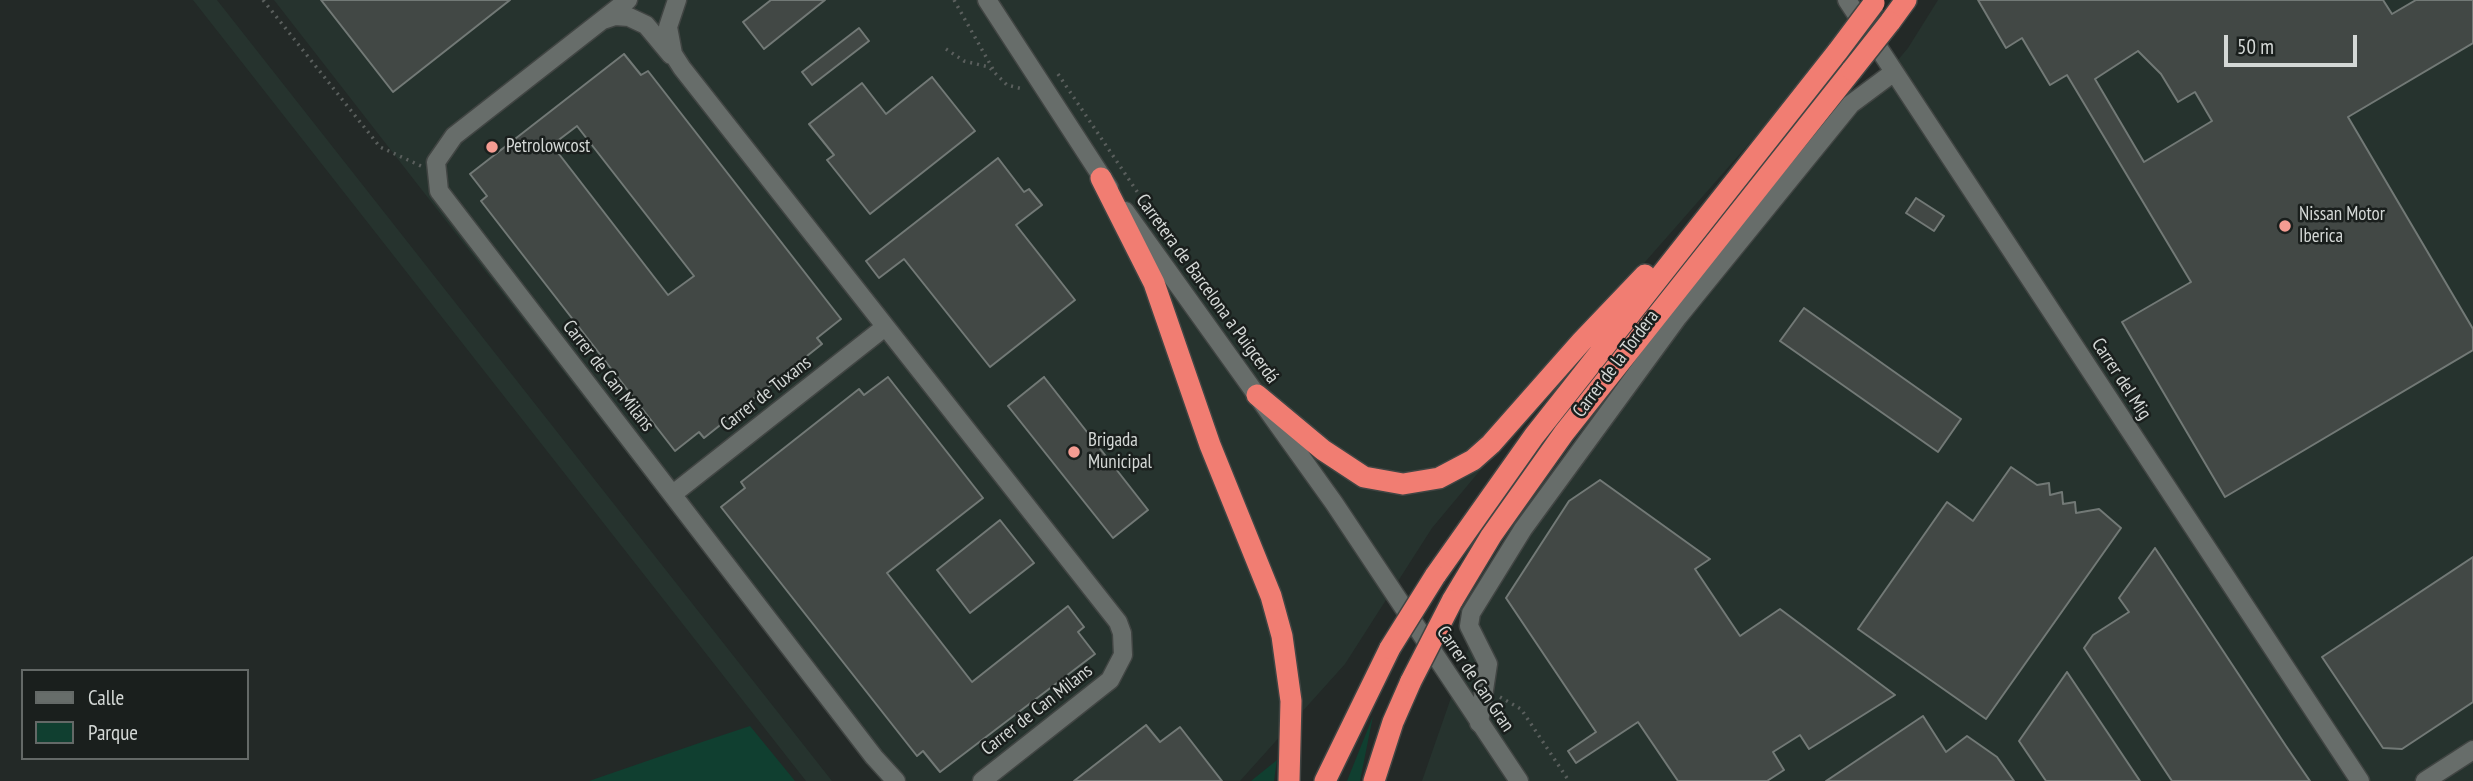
<!DOCTYPE html>
<meta charset="utf-8">
<style>
body{margin:0}
#map{position:relative;width:2473px;height:781px;overflow:hidden;background:#232927;font-family:"PT Sans Narrow",sans-serif}
canvas{display:block}
.legend{position:absolute;left:21px;top:669px;width:228px;height:91px;box-sizing:border-box;background:#1a1f1d;border:2px solid #646967;margin:0;padding:9px 12px;list-style:none;font-size:21px;color:#d4d8d6}
.legend li{display:flex;align-items:center;gap:14px;height:35px}
.legend b{width:35px;border:2px solid #646967}
.scale{position:absolute;left:2224px;top:35px;width:133px;height:32px;box-sizing:border-box;border:4px solid #d4d8d6;border-top:0;padding-left:9px;font-size:21px;line-height:24px;white-space:nowrap;color:#d4d8d6;-webkit-text-stroke:5px #1a1f1d;paint-order:stroke}
</style>
<div id="map">
<canvas width="2473" height="781"></canvas>
<ul class="legend">
<li><b style="height:9px;background:#676d6a"></b>Calle</li>
<li><b style="height:19px;background:#103f30"></b>Parque</li>
</ul>
<div class="scale">50 m</div>
</div>
<script>
const ctx = document.querySelector('canvas').getContext('2d');
ctx.lineJoin = 'round';
function paint(path, color) {
  ctx.fillStyle = color;
  ctx.fill(path, 'evenodd');
}
function poly(rows) {
  const path = new Path2D();
  for (const r of rows) {
    path.moveTo(r[0], r[1]);
    for (let i = 2; i < r.length; i += 2) path.lineTo(r[i], r[i + 1]);
  }
  return path;
}
function stroke(path, color, width, dash) {
  ctx.strokeStyle = color;
  ctx.lineWidth = width;
  ctx.lineCap = dash ? 'butt' : 'round';
  ctx.setLineDash(dash || []);
  ctx.stroke(path);
}
function write(font, color, halo, rows, align = 'center') {
  ctx.font = font + ' "PT Sans Narrow",sans-serif';
  ctx.lineWidth = 5;
  ctx.setLineDash([]);
  ctx.textBaseline = 'middle';
  ctx.strokeStyle = halo;
  ctx.fillStyle = color;
  for (const [text, x, y, turn = 0] of rows) {
    ctx.save();
    ctx.translate(x, y);
    ctx.rotate((+turn || 0) * Math.PI / 180);
    ctx.textAlign = isNaN(turn) ? turn : align;
    if (halo) ctx.strokeText(text, 0, 0);
    ctx.fillText(text, 0, 0);
    ctx.restore();
  }
}
paint(poly([
 [193,0,217,0,832,781,806,781],
 [274,0,1861,0,1797,89,1501,426,1508,437,1432,528,1345,664,1240,781,882,781],
 [1938,0,2473,0,2473,781,1422,781,1484,603,1585,452,1719,273,1908,48]
]), '#26332e');
paint(poly([
 [1373,716,1360,781,1347,781],
 [750,726,795,781,589,781,705,741],
 [1277,760,1274,781,1251,781]
]), '#103f30');
const building = poly([
 [321,0,510,0,393,92,321,0],
 [771,0,825,0,764,49,743,22,771,0],
 [1978,0,2383,0,2392,14,2416,0,2473,0,2473,43,2348,117,2473,329,2473,350,2225,497,2122,322,2191,282,2067,75,2050,85,2022,38,2006,48,1978,0],
 [2138,51,2161,74,2178,102,2195,92,2212,121,2144,162,2095,79,2138,51],
 [859,28,869,41,812,85,802,72,859,28],
 [624,54,641,75,648,71,841,319,817,338,822,344,704,438,699,432,675,451,481,201,487,196,470,174,624,54],
 [577,126,694,276,668,295,552,145,577,126],
 [932,77,975,131,870,214,827,160,834,155,809,124,862,83,886,114,932,77],
 [998,158,1024,192,1029,189,1042,205,1016,225,1075,300,990,367,904,259,879,278,866,261,998,158],
 [1916,198,1944,216,1934,231,1906,213,1916,198],
 [1804,308,1961,419,1938,452,1780,341,1804,308],
 [888,377,983,498,887,573,972,682,1068,606,1084,627,1078,632,1095,654,940,772,923,751,917,756,721,507,745,488,741,482,859,389,864,395,888,377],
 [1044,377,1148,510,1113,538,1008,406,1044,377],
 [2011,467,2037,485,2049,483,2050,495,2062,492,2063,504,2075,502,2076,513,2099,509,2121,528,1986,719,1858,629,1947,502,1973,521,2011,467],
 [1600,480,1710,559,1695,569,1740,636,1780,609,1895,695,1809,749,1800,735,1773,752,1784,770,1767,781,1678,781,1638,722,1576,763,1568,751,1596,732,1506,598,1569,501,1600,480],
 [1000,520,1034,563,970,613,937,570,1000,520],
 [2155,548,2286,746,2310,781,2172,781,2084,648,2093,635,2129,612,2119,598,2155,548],
 [2473,557,2473,702,2402,749,2383,748,2322,657,2473,557],
 [2067,672,2140,781,2046,781,2019,741,2067,672],
 [1923,716,1946,752,1967,736,1997,757,2014,781,1826,781,1923,716],
 [1146,725,1160,742,1180,727,1222,781,1074,781,1146,725]
]);
paint(building, '#424845');
stroke(building, '#727976', 2);
const street = poly([
 [628,0,454,136,436,162,439,191,874,757,896,781],
 [677,0,668,27,673,54,682,68,1118,622,1122,633,1123,655,1110,680,982,781],
 [1847,0,2360,781],
 [603,20,615,16,629,17,646,25,671,55],
 [673,494,885,327],
 [1479,723,1488,664,1469,626,1471,613,1523,529,1678,317,1851,104,1894,72],
 [2425,781,2473,750]
]);
const secondary = poly([
 [987,0,1109,188],
 [1125,211,1334,503,1519,781]
]);
const highway = poly([
 [1890,22,1906,0],
 [1101,178,1154,283,1210,445,1271,596,1282,636,1291,701,1289,781],
 [1257,395,1323,450,1364,477,1403,484,1439,478,1473,460,1491,444,1582,341,1645,275],
 [1435,576,1534,436,1838,51],
 [1452,601,1491,536,1564,433,1852,70],
 [1325,781,1390,648],
 [1374,781,1393,722,1411,681]
]);
stroke(street, '#414543', 21);
stroke(secondary, '#414543', 21);
stroke(highway, '#414543', 24);
stroke(poly([
 [263,0,380,147,421,166],
 [954,0,994,71],
 [946,49,964,61,989,67,1007,85,1023,89],
 [1058,74,1171,242],
 [1500,697,1521,709,1569,781]
]), '#5a5f5d', 3.5, [2, 5]);
stroke(street, '#676d6a', 18);
stroke(secondary, '#676d6a', 18);
stroke(highway, '#f17d72', 21);
const highwayBridge = poly([
 [1838,51,1874,3],
 [1852,70,1890,22],
 [1390,648,1435,576],
 [1411,681,1452,601]
]);
stroke(highwayBridge, '#414543', 24, []);
stroke(highwayBridge, '#f17d72', 21);
for (const [x, y, r, color] of [
 [492,147,7,"#f59c92"],
 [2285,226,7,"#f59c92"],
 [1074,452,7,"#f59c92"]
]) {
  const dot = new Path2D();
  dot.arc(x, y, r, 0, 2 * Math.PI);
  ctx.fillStyle = color;
  ctx.fill(dot);
  stroke(dot, '#1a1f1d', 2.5);
}
write('19px', '#d4d8d6', '#1a1f1d', [
 ["Petrolowcost",506,147],
 ["Nissan Motor",2299,215],
 ["Iberica",2299,237],
 ["Brigada",1088,441],
 ["Municipal",1088,463]
], 'left');
write('19px', '#d4d8d6', '#1a1f1d', [
 ["Carretera de Barcelona a Puigcerdá",1207,289,54],
 ["Carrer de la Tordera",1616,364,-53],
 ["Carrer de Can Milans",608,376,52],
 ["Carrer del Mig",2121,379,57],
 ["Carrer de Tuxans",766,394,-38],
 ["Carrer de Can Gran",1475,679,56],
 ["Carrer de Can Milans",1037,710,-38]
]);
</script>
